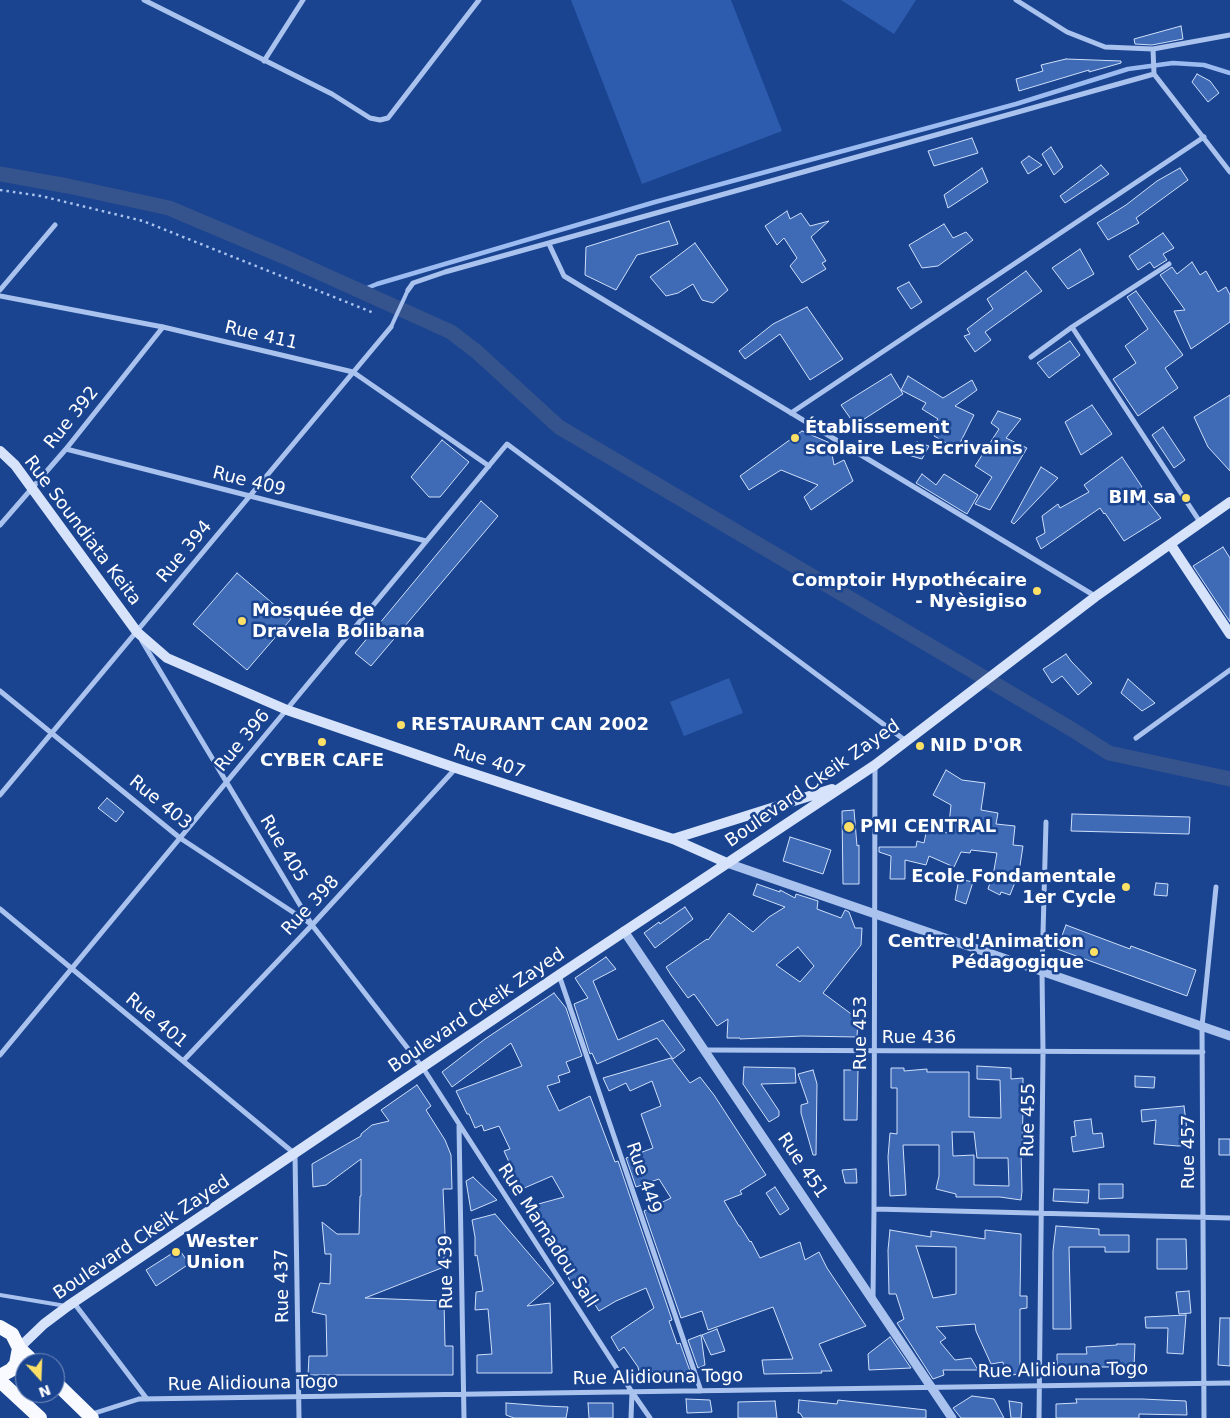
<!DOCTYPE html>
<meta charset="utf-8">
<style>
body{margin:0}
#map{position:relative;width:1230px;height:1418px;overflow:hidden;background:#1a4490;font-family:"DejaVu Sans",sans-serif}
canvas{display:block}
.north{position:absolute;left:15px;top:1353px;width:50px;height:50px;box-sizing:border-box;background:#1a4490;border:1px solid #768fbc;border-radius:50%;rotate:160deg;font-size:14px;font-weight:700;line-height:20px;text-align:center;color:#fff}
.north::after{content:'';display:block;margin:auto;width:18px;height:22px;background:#ffe066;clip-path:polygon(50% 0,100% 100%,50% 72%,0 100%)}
</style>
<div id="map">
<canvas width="1230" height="1418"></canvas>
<div class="north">N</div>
</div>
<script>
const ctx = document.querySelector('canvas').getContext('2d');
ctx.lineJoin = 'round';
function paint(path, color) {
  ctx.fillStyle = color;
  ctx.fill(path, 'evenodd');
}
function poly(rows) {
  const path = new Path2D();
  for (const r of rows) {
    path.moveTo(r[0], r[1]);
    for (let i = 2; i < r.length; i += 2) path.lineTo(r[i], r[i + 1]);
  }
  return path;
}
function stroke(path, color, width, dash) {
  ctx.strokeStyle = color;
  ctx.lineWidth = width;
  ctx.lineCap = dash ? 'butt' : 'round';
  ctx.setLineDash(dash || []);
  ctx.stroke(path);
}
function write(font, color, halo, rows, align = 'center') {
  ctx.font = font + ' "DejaVu Sans",sans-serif';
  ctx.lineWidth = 5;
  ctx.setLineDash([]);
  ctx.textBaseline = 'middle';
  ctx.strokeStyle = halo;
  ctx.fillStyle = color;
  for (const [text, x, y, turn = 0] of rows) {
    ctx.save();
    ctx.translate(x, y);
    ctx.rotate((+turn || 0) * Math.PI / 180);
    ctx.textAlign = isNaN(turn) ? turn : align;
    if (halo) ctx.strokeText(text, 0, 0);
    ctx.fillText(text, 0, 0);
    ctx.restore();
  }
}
paint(poly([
 [571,0,731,0,782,131,642,184],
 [841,0,916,0,894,34],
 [729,678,743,713,684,736,670,702]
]), '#2d5cae');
stroke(poly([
 [360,291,377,284,655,202,1016,104,1128,69,1173,63,1204,65,1230,73]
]), '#9cbcf1', 4.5);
stroke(poly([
 [0,174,68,186,169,208,285,257,451,332,477,352,559,427,1073,730,1109,753,1230,779]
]), '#35538c', 15);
const building = poly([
 [1181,26,1183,39,1152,45,1135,44,1134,39,1181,26],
 [1066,59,1121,61,1121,63,1089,72,1089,70,1019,91,1016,79,1043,71,1041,65,1066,59],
 [1197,74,1210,81,1219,93,1208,102,1192,82,1197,74],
 [972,138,978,153,934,166,928,151,972,138],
 [1051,147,1063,167,1054,175,1042,154,1051,147],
 [1029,156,1042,165,1028,174,1021,162,1029,156],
 [1101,165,1109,174,1065,203,1060,196,1101,165],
 [982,168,988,182,948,208,944,195,982,168],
 [1180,168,1188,180,1136,218,1139,223,1108,240,1097,223,1126,205,1157,181,1180,168],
 [787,211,790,219,801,213,810,226,829,221,811,237,826,261,822,263,826,269,802,283,790,266,797,258,784,238,777,245,765,226,787,211],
 [669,221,678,244,637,255,616,290,585,275,586,247,669,221],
 [944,224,953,238,966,232,973,240,938,266,922,268,909,245,944,224],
 [1163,233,1174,248,1163,254,1167,260,1154,268,1150,262,1138,270,1129,256,1163,233],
 [695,243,728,290,713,303,702,300,693,284,678,293,666,296,650,277,695,243],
 [1080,249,1094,274,1068,289,1052,268,1080,249],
 [1192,262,1200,275,1206,271,1218,292,1226,287,1230,295,1230,322,1191,349,1174,311,1185,310,1160,275,1172,267,1177,274,1192,262],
 [1026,271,1042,291,985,332,991,340,975,352,964,336,970,334,967,329,993,309,987,299,1026,271],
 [909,282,922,302,911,309,897,288,909,282],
 [1136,291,1183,355,1165,368,1178,388,1138,416,1113,379,1136,363,1125,346,1148,329,1127,297,1136,291],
 [807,307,843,359,810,380,780,334,745,359,739,351,773,324,807,307],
 [1070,341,1080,355,1049,378,1037,363,1070,341],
 [891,374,903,394,855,425,841,405,891,374],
 [908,376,943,398,972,380,977,390,955,406,974,415,957,449,934,436,939,425,935,423,938,419,922,409,926,403,901,390,908,376],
 [1230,395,1230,471,1208,447,1194,417,1230,395],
 [1092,405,1112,434,1081,455,1065,422,1092,405],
 [998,411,1021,419,1006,438,1027,448,990,510,975,504,992,477,975,466,999,429,991,423,998,411],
 [1163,427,1185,460,1174,468,1152,435,1163,427],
 [802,431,830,443,834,465,844,460,853,481,811,510,804,497,818,485,781,470,749,490,740,476,802,431],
 [442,440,469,462,440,497,429,497,411,477,442,440],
 [917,442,929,446,922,459,908,455,917,442],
 [1122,457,1142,487,1139,490,1161,518,1124,541,1105,513,1104,514,1100,508,1041,549,1036,538,1045,533,1042,516,1058,504,1060,508,1089,492,1084,485,1122,457],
 [1041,467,1058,478,1014,524,1011,522,1041,467],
 [922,474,936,485,944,474,978,495,967,514,916,483,922,474],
 [481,501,498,516,371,666,355,653,481,501],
 [1223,547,1230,558,1230,622,1193,566,1223,547],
 [237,573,291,619,247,670,193,624,237,573],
 [1066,654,1071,661,1092,683,1078,695,1062,676,1052,683,1043,669,1066,654],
 [1128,679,1155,703,1142,711,1121,693,1128,679],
 [946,770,962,780,985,783,981,810,998,813,996,824,1015,826,1013,845,1023,846,1019,872,1010,895,1001,892,1000,895,988,889,994,870,997,853,971,850,970,853,961,852,954,867,929,856,926,865,905,860,905,879,890,879,891,856,879,852,879,847,916,847,917,841,924,843,926,833,933,834,933,830,948,833,951,805,933,795,946,770],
 [107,798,124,812,116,822,98,808,107,798],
 [854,810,857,846,859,845,859,884,843,884,842,811,854,810],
 [1072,814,1190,817,1189,834,1071,831,1072,814],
 [790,837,831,850,823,874,783,861,790,837],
 [959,879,973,882,966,904,955,900,959,879],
 [1156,883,1168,884,1167,896,1154,895,1156,883],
 [757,884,780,892,780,890,795,898,796,894,818,901,817,909,841,918,845,910,849,912,855,928,862,928,861,945,823,993,858,1019,857,1037,802,1036,740,1039,740,1038,727,1038,728,1019,717,1026,694,994,688,998,671,975,666,967,707,939,708,940,729,913,753,932,769,917,785,907,753,895,757,884],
 [798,947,814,966,800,982,776,965,798,947],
 [685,907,693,919,655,948,644,933,659,922,660,924,685,907],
 [1066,925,1130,949,1131,946,1196,970,1187,996,1057,949,1066,925],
 [606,957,616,969,593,981,618,1040,663,1020,685,1050,673,1059,657,1038,597,1064,592,1053,590,1054,574,1004,588,998,575,978,606,957],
 [554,993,566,1008,582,1056,566,1062,570,1072,558,1076,560,1082,547,1086,559,1111,590,1096,615,1162,618,1161,672,1320,669,1321,677,1344,680,1343,690,1371,688,1372,639,1372,638,1367,624,1347,619,1351,611,1337,654,1308,646,1288,616,1301,599,1311,582,1284,575,1287,569,1279,547,1231,545,1232,531,1206,564,1197,552,1176,515,1192,501,1166,509,1162,504,1151,510,1149,499,1126,484,1131,482,1125,475,1128,469,1114,467,1114,456,1091,522,1066,511,1043,452,1087,442,1072,485,1039,554,993],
 [671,1058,690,1083,700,1077,714,1095,766,1175,740,1191,742,1194,724,1201,739,1226,740,1226,750,1242,751,1241,760,1258,800,1242,805,1260,819,1252,827,1268,866,1326,819,1344,832,1371,821,1371,822,1373,764,1374,762,1360,793,1359,773,1307,708,1330,702,1311,681,1318,644,1211,671,1198,659,1179,636,1187,626,1158,653,1148,641,1114,661,1106,652,1081,630,1091,626,1083,609,1091,603,1078,671,1058],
 [977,1066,1011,1068,1011,1079,1023,1078,1023,1110,1022,1150,1021,1150,1022,1191,1021,1200,1000,1197,956,1197,956,1194,936,1189,939,1176,939,1145,903,1145,906,1195,890,1196,888,1157,890,1133,897,1134,897,1088,891,1088,891,1068,904,1068,904,1071,927,1069,927,1072,969,1072,969,1117,1001,1118,1000,1080,977,1079,977,1066],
 [952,1132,974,1132,977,1158,1008,1158,1009,1186,974,1185,974,1155,953,1156,952,1132],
 [744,1067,795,1068,796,1083,761,1084,779,1111,779,1116,769,1122,743,1084,744,1067],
 [813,1070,817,1084,816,1155,813,1155,801,1113,801,1105,808,1103,798,1074,813,1070],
 [844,1070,858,1070,857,1120,844,1120,844,1070],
 [1135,1076,1155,1077,1154,1088,1135,1087,1135,1076],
 [417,1085,431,1106,426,1110,445,1140,451,1155,452,1189,443,1189,446,1256,444,1257,444,1267,365,1298,444,1301,445,1346,453,1346,453,1375,308,1375,309,1356,327,1356,326,1315,312,1312,320,1283,330,1284,331,1254,325,1254,322,1222,337,1234,359,1234,360,1196,361,1196,361,1159,326,1185,313,1187,312,1164,361,1136,361,1134,372,1125,389,1121,381,1110,417,1085],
 [1184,1106,1189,1145,1178,1146,1154,1144,1156,1120,1142,1122,1141,1110,1184,1106],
 [1091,1119,1093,1134,1102,1133,1104,1147,1073,1152,1071,1137,1076,1136,1074,1121,1091,1119],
 [1219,1139,1230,1139,1230,1155,1219,1155,1219,1139],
 [856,1169,857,1183,845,1183,842,1170,856,1169],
 [473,1177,497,1200,471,1211,466,1181,473,1177],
 [1099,1184,1123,1184,1123,1198,1099,1199,1099,1184],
 [775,1187,789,1209,780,1215,766,1193,775,1187],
 [1054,1189,1089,1190,1088,1203,1053,1201,1054,1189],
 [495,1214,554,1283,527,1306,550,1303,552,1373,477,1373,477,1355,492,1354,488,1309,475,1310,476,1292,483,1291,477,1255,475,1256,475,1237,472,1220,495,1214],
 [1056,1226,1099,1229,1099,1235,1129,1235,1129,1252,1105,1252,1105,1247,1069,1247,1071,1329,1053,1329,1053,1251,1056,1226],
 [890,1230,931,1237,931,1231,985,1239,985,1230,1021,1234,1020,1296,1027,1296,1027,1308,1020,1309,1020,1371,1018,1371,1019,1374,1005,1376,1003,1362,991,1364,976,1331,975,1324,936,1327,946,1338,940,1342,955,1360,971,1358,978,1370,943,1370,944,1375,933,1379,897,1323,904,1319,896,1294,889,1294,888,1250,890,1230],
 [916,1246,956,1247,956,1294,933,1298,916,1246],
 [1157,1239,1186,1239,1187,1269,1157,1269,1157,1239],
 [179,1249,189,1264,156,1286,146,1270,179,1249],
 [1189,1291,1191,1313,1179,1314,1176,1292,1189,1291],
 [1186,1315,1183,1354,1167,1353,1168,1328,1146,1328,1145,1317,1186,1315],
 [1220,1318,1230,1318,1230,1366,1218,1365,1220,1318],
 [717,1329,725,1351,711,1355,702,1335,717,1329],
 [701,1335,705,1365,698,1368,688,1340,701,1335],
 [890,1337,911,1368,869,1370,868,1354,890,1337],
 [1117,1344,1135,1344,1134,1367,1057,1367,1057,1354,1087,1354,1086,1347,1117,1345,1117,1344],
 [972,1396,994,1399,1004,1418,961,1418,953,1408,972,1396],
 [686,1399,710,1400,712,1412,687,1413,686,1399],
 [1076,1399,1142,1399,1186,1401,1187,1415,1139,1414,1139,1418,1056,1418,1056,1404,1077,1403,1076,1399],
 [799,1400,837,1404,838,1400,926,1410,926,1418,803,1418,800,1413,798,1413,799,1400],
 [775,1401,777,1418,738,1418,738,1402,775,1401],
 [1009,1401,1022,1403,1021,1418,1011,1418,1009,1401],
 [506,1403,544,1406,568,1407,566,1418,514,1418,506,1415,506,1403],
 [588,1403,613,1403,613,1418,589,1418,588,1403]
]);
paint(building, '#3e6ab6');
stroke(building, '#cfdffa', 1);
stroke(poly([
 [0,190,41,196,143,221,374,313]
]), '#a9c2ee', 2.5, [2.5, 4]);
stroke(poly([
 [391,327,408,290],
 [0,1295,66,1306]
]), '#a9c2ee', 4);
stroke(poly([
 [92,1414,139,1399]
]), '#a9c2ee', 4.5);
stroke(poly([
 [144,0,332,94,370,118,380,120,388,118,479,0],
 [1016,0,1067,32,1105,47,1153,49,1230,35],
 [1153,49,1154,74,1230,172],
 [264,61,303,0],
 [549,244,564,276,1095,596],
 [0,290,55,225],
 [408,290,413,283,445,272,1154,74],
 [0,296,163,327,353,372,489,466],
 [1072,327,1200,522],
 [1031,357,1072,327,1169,264],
 [791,413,1204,137],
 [66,449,426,541],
 [0,525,66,449,163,327],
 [142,641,312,925,423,1068,632,1392,650,1418],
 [0,691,180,838,311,924],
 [1136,738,1230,670],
 [0,795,391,327],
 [0,909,295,1154,299,1418],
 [559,975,701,1391],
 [704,1050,1203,1052],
 [0,1055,507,444,906,741],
 [183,1061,312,925,456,768],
 [459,1126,464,1418],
 [874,1209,1230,1218],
 [873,1297,874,1209,875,766],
 [74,1303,147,1399],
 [139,1399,1230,1383],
 [631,1418,632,1392],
 [1039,1418,1043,1052,1042,971,1046,822],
 [1204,1418,1202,1026,1216,887]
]), '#a9c2ee', 5);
stroke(poly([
 [727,863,1230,1036],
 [624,931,952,1418]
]), '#a9c2ee', 9);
stroke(poly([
 [0,451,15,465,137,632,167,658,287,710,456,768,673,839,727,863],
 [1171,545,1230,634],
 [673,839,832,789],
 [19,1348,44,1324,68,1306,559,975,875,765,1095,597,1230,502]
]), '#d6e3fa', 10);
stroke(poly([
 [0,1327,12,1334,19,1348,16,1364,11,1370,0,1376],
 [19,1348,35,1363],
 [0,1381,40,1418],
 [55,1382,92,1418]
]), '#f8faff', 14);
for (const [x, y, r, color] of [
 [795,438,5,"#ffe066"],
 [1186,498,5,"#ffe066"],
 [1037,591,5,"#ffe066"],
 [242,621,5,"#ffe066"],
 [401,725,5,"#ffe066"],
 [322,742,5,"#ffe066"],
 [920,746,5,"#ffe066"],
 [849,827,6,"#ffe066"],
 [1126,887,5,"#ffe066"],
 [1094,952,5,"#ffe066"],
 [176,1252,5,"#ffe066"]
]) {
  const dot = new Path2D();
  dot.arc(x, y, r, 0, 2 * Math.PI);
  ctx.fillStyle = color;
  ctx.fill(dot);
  stroke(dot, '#1a4490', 2);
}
write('18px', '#fff', '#1a4490', [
 ["Rue 411",261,336,13],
 ["Rue 392",72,418,-51],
 ["Rue 409",249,482,14],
 ["Rue Soundiata Keita",82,531,53],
 ["Rue 394",185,552,-50],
 ["Rue 396",243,741,-50],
 ["Rue 407",489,762,18],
 ["Boulevard Ckeik Zayed",813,784,-35],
 ["Rue 403",160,803,39],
 ["Rue 405",283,849,59],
 ["Rue 398",311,906,-47],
 ["Boulevard Ckeik Zayed",477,1011,-34],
 ["Rue 401",156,1021,40],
 ["Rue 453",861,1033,-90],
 ["Rue 436",919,1038],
 ["Rue 455",1029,1120,-89],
 ["Rue 457",1189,1152,-90],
 ["Rue 451",802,1166,56],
 ["Rue 449",643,1178,71],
 ["Rue Mamadou Sall",547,1236,57],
 ["Boulevard Ckeik Zayed",142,1238,-34],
 ["Rue 439",447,1272,-91],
 ["Rue 437",283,1286,-91],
 ["Rue Alidiouna Togo",1063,1371,-1],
 ["Rue Alidiouna Togo",658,1378,-1],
 ["Rue Alidiouna Togo",253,1384,-1]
]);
write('bold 18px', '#fff', '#1a4490', [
 ["Établissement",805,428],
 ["scolaire Les Ecrivains",805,449],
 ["BIM sa",1176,498,"right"],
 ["Comptoir Hypothécaire",1027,581,"right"],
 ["- Nyèsigiso",1027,602,"right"],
 ["Mosquée de",252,611],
 ["Dravela Bolibana",252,632],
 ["RESTAURANT CAN 2002",411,725],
 ["NID D'OR",930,746],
 ["CYBER CAFE",322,761,"center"],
 ["PMI CENTRAL",860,827],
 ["Ecole Fondamentale",1116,877,"right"],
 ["1er Cycle",1116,898,"right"],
 ["Centre d'Animation",1084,942,"right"],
 ["Pédagogique",1084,963,"right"],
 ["Wester",186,1242],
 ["Union",186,1263]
], 'left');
</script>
